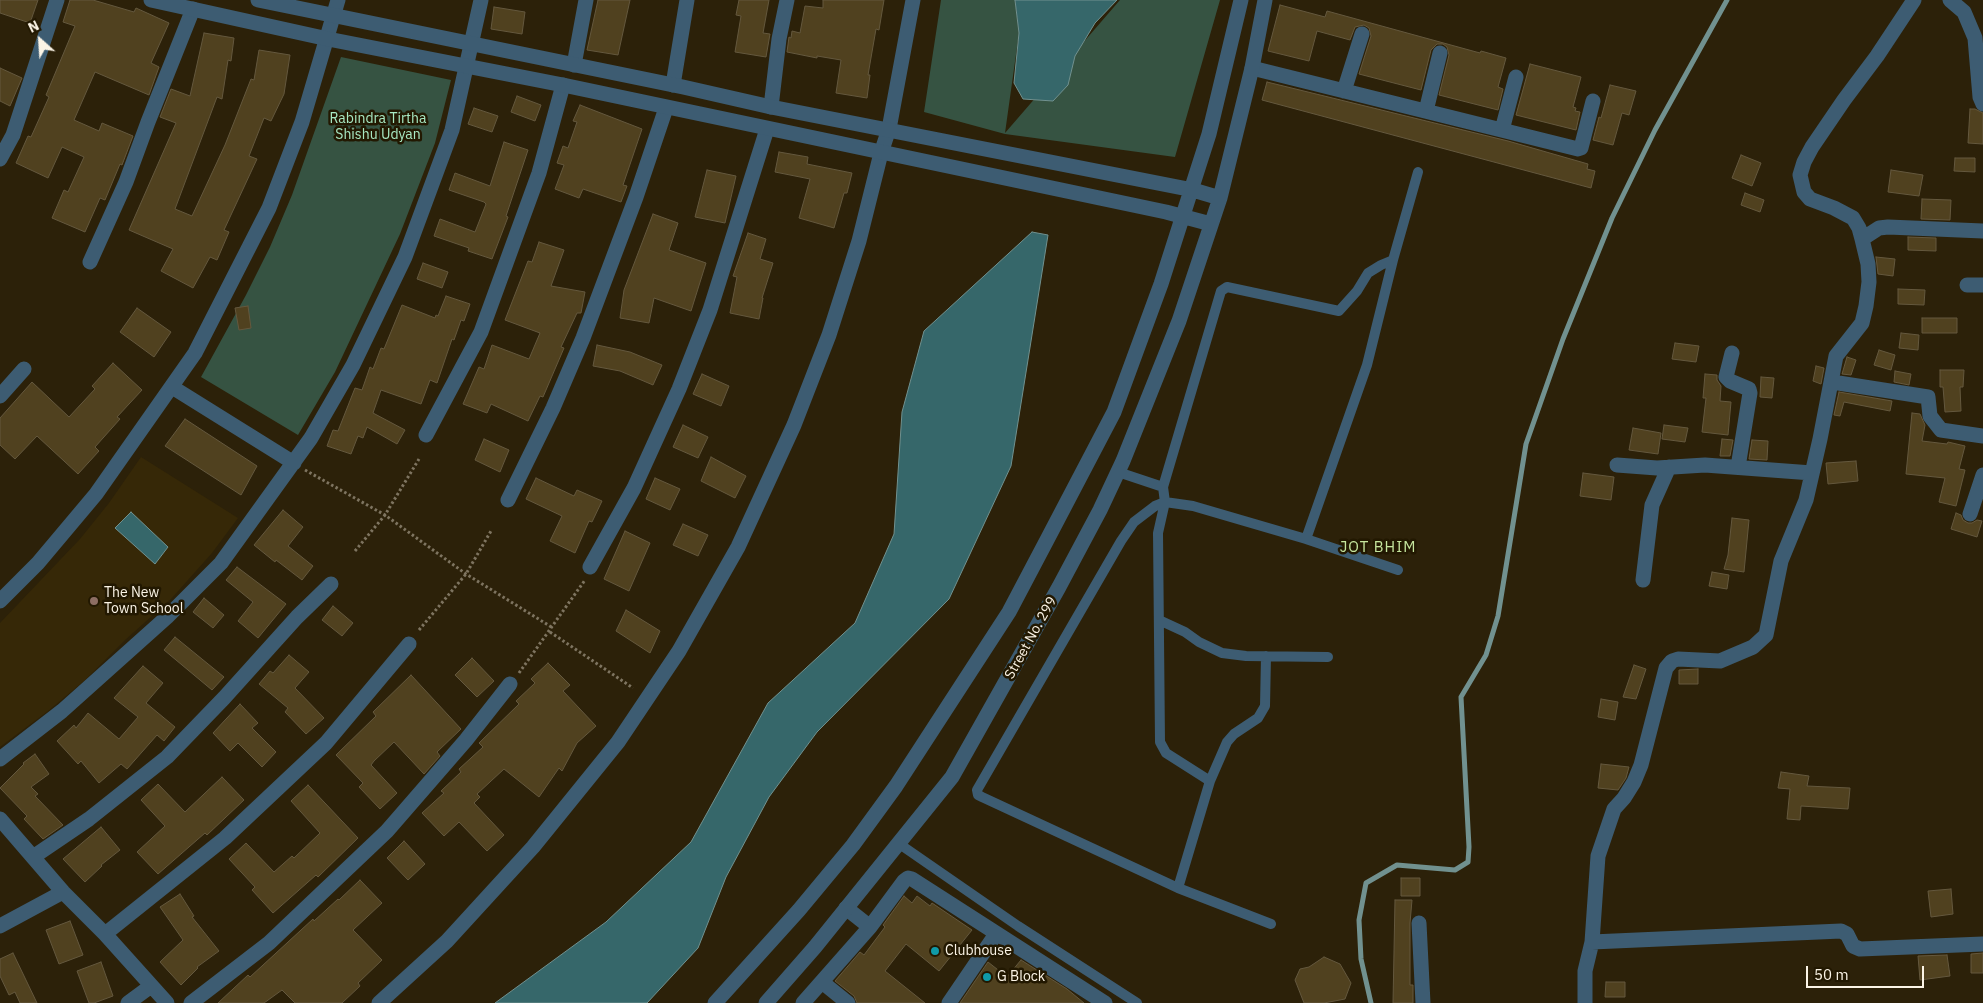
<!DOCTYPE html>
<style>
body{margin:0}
#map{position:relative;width:1983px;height:1003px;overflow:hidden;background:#2c2109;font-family:"IBM Plex Sans",sans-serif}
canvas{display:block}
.north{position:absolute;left:15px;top:15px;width:50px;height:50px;-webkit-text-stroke:4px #221801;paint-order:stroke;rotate:334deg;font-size:14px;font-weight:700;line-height:20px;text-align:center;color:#fbf4e6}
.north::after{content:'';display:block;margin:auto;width:18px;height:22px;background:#fbf4e6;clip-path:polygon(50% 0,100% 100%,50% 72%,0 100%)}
.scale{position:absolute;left:1806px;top:966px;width:118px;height:22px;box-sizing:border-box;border:2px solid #fbf4e6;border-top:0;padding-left:6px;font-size:15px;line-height:18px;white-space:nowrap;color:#fbf4e6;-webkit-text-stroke:4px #221801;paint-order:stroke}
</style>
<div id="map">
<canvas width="1983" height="1003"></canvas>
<div class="north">N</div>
<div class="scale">50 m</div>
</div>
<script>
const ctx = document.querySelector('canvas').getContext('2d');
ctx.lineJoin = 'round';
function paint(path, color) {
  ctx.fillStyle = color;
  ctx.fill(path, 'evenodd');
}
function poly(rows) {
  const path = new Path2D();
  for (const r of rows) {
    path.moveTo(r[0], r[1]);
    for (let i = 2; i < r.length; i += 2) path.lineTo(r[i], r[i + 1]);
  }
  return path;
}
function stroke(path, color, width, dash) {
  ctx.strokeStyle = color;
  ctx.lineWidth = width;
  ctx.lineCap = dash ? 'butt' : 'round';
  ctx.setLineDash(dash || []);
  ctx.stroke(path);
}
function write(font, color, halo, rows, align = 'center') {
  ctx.font = font + ' "IBM Plex Sans",sans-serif';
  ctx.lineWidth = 5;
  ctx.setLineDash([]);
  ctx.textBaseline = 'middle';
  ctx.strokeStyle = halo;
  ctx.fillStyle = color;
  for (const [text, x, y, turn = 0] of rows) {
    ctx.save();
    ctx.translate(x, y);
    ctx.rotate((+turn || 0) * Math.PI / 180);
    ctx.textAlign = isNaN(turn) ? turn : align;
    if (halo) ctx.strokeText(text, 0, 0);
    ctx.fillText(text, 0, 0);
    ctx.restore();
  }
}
paint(poly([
 [141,457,238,518,212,553,171,599,125,640,84,681,48,711,0,747,0,623,80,539,109,503]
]), '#362807');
paint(poly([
 [941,0,1015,0,1019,33,1005,133,1120,0,1220,0,1175,157,1005,134,924,112],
 [341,57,451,80,435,143,400,234,335,372,298,435,201,377,246,295,270,247,292,195]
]), '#365342');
const water = poly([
 [1015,0,1117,0,1095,23,1075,56,1068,85,1053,101,1023,99,1014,83,1019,33,1015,0],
 [1032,232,1048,235,1011,466,949,599,817,732,769,797,726,877,698,948,647,1003,495,1003,606,922,691,842,768,703,855,623,894,534,902,412,924,331,1032,232],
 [131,512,168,547,155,564,115,528,131,512]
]);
paint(water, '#36676a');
stroke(water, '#71918f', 1);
stroke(poly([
 [1371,1003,1361,959,1359,920,1366,883,1397,865,1455,870,1468,862,1469,847,1461,697,1486,655,1498,616,1526,444,1563,339,1612,218,1655,130,1727,0]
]), '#71918f', 5);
const building = poly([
 [0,0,38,0,30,23,0,13,0,0],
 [70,0,93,0,134,12,136,8,169,23,151,63,159,67,149,95,95,72,74,120,99,131,102,123,133,136,122,165,120,164,105,200,100,198,85,232,52,218,64,190,68,192,84,157,62,147,48,178,16,163,28,136,31,137,49,97,46,95,75,26,63,22,70,0],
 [598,0,630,0,618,55,587,50,598,0],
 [739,0,769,0,763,33,770,34,766,57,735,52,741,16,736,15,739,0],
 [823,0,884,0,879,30,876,29,868,75,870,75,867,98,836,93,841,60,817,56,817,58,787,52,789,37,791,38,792,31,800,33,805,6,823,8,823,0],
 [1280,5,1325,17,1327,11,1480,53,1481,51,1506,58,1498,87,1503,89,1498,110,1439,95,1449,55,1447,47,1443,44,1437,44,1431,50,1421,90,1359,74,1371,36,1369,28,1364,25,1355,27,1350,40,1317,31,1309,61,1268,51,1280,5],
 [494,7,525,12,522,34,491,29,494,7],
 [204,33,234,38,231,61,228,60,222,99,217,97,175,209,192,216,225,145,251,79,254,80,259,50,290,55,284,94,271,121,264,118,249,156,257,159,224,230,229,232,217,260,210,257,193,288,161,271,173,249,129,230,176,123,160,117,171,89,190,96,204,33],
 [1530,64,1581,77,1573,107,1576,108,1575,111,1580,112,1576,130,1516,115,1530,64],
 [0,68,22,78,10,106,0,101,0,68],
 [1267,82,1508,141,1588,164,1587,169,1595,171,1591,188,1262,100,1267,82],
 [1610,85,1636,91,1629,115,1622,113,1613,145,1593,140,1599,117,1601,118,1610,85],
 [517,96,541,105,535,121,511,112,517,96],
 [580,105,642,129,623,185,627,186,621,202,583,189,579,198,555,189,564,165,557,163,563,146,568,148,577,122,573,121,580,105],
 [474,108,498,116,492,132,468,124,474,108],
 [1970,109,1975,109,1983,113,1983,144,1968,143,1970,109],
 [504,142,528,150,506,216,508,217,492,259,468,251,469,248,434,236,440,219,475,232,486,204,484,202,449,190,455,173,490,186,504,142],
 [779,152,808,157,807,164,852,173,847,193,844,193,834,228,799,218,810,179,775,172,779,152],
 [1741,155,1761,163,1752,186,1732,178,1741,155],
 [1955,158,1975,158,1975,172,1954,171,1955,158],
 [707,170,736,176,725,223,695,217,707,170],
 [1891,170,1923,175,1919,196,1888,192,1891,170],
 [1745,193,1764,200,1760,212,1741,205,1745,193],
 [1922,199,1951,200,1950,220,1921,219,1922,199],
 [653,214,678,223,669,250,706,263,691,311,654,298,649,323,620,318,624,290,653,214],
 [748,233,766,239,760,259,773,263,762,298,763,298,759,319,730,313,737,277,733,276,748,233],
 [1908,237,1936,238,1936,251,1908,250,1908,237],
 [539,242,564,250,551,286,585,292,581,313,577,313,561,347,564,348,543,397,540,396,528,421,491,404,487,413,463,404,479,367,484,369,492,345,529,359,540,333,505,320,528,261,532,262,539,242],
 [1876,257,1895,259,1893,276,1878,274,1876,257],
 [423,263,448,272,442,288,417,279,423,263],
 [1898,289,1925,290,1924,305,1898,304,1898,289],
 [446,296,470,304,464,321,461,320,454,340,452,339,437,383,430,380,421,404,381,390,373,413,405,430,397,444,367,427,363,438,358,436,351,454,327,446,333,430,338,431,355,388,362,390,370,367,373,369,381,348,384,349,402,305,435,318,436,315,438,316,446,296],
 [248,306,251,328,239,330,235,308,248,306],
 [137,308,171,332,154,357,120,332,137,308],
 [1922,318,1957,318,1957,333,1922,333,1922,318],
 [1901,333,1919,335,1918,350,1899,348,1901,333],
 [1675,343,1699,346,1696,362,1672,359,1675,343],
 [597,345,630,352,662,365,653,385,620,371,593,366,597,345],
 [1879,350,1895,355,1891,370,1874,365,1879,350],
 [1847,357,1856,360,1851,375,1842,374,1847,357],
 [113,363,142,390,117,417,120,419,95,447,99,451,78,474,37,436,15,459,0,445,0,418,32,382,69,417,95,389,92,386,113,363],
 [1816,366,1824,368,1821,384,1813,381,1816,366],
 [1940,370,1964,370,1963,387,1960,387,1961,411,1945,412,1943,387,1940,387,1940,370],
 [1895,371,1911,374,1909,385,1894,382,1895,371],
 [702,374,729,386,721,406,693,394,702,374],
 [1705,374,1717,375,1717,380,1721,386,1720,401,1731,402,1728,435,1702,432,1706,398,1703,398,1705,374],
 [1761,377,1774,378,1772,398,1760,397,1761,377],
 [1839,392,1892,401,1890,411,1844,402,1840,416,1834,415,1839,392],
 [1912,413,1920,414,1925,425,1922,441,1947,444,1948,442,1965,446,1959,469,1965,470,1956,506,1939,502,1945,478,1906,474,1912,413],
 [185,419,257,466,241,495,165,446,185,419],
 [683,425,708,437,698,458,673,447,683,425],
 [1664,425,1688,428,1685,442,1662,439,1664,425],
 [1633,428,1661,433,1658,454,1629,450,1633,428],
 [484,439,509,450,500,472,475,460,484,439],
 [1722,439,1733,440,1730,456,1720,456,1722,439],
 [1752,440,1768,441,1767,460,1749,459,1752,440],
 [711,457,746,476,735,498,701,481,711,457],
 [1856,461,1858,481,1828,484,1826,463,1856,461],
 [1583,473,1614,477,1611,500,1580,496,1583,473],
 [536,478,574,496,577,490,602,501,592,522,589,521,575,553,550,541,562,516,526,499,536,478],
 [655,478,680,489,670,510,646,499,655,478],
 [283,510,303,527,288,546,313,566,302,580,276,560,275,562,254,545,283,510],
 [1956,513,1961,515,1963,520,1968,523,1972,523,1977,520,1982,521,1977,537,1951,529,1956,513],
 [1732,518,1749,520,1744,572,1724,569,1728,555,1732,518],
 [683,524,708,535,698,556,673,545,683,524],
 [625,531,650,543,629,591,604,579,625,531],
 [237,567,286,604,258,638,238,621,253,602,226,580,237,567],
 [1712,572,1729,575,1727,589,1709,586,1712,572],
 [204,598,224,615,213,628,193,612,204,598],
 [333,606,353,623,342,636,322,620,333,606],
 [626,610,660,631,650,653,616,631,626,610],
 [175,637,224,677,212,690,164,650,175,637],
 [289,655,309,672,295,688,324,718,306,734,285,712,288,708,259,684,270,671,273,673,289,655],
 [472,658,494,681,477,697,455,675,472,658],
 [548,663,570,685,563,691,596,726,577,743,562,771,559,768,539,797,504,769,477,794,480,797,474,803,504,835,487,851,459,822,444,836,422,813,444,793,441,791,461,772,459,769,483,747,479,743,519,704,516,701,535,683,531,679,548,663],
 [1634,665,1646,669,1636,699,1623,697,1634,665],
 [143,666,163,683,146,703,175,727,164,741,157,735,127,769,121,764,99,783,81,761,78,764,57,741,74,725,76,728,88,713,119,739,138,717,114,698,143,666],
 [1698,669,1698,684,1679,684,1679,670,1698,669],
 [411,675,461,729,437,752,440,756,424,774,394,742,374,761,371,765,397,793,380,809,359,787,363,783,336,755,376,716,373,712,411,675],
 [1601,699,1618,702,1615,720,1598,717,1601,699],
 [240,704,258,723,252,728,276,752,262,767,238,743,230,751,213,733,240,704],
 [35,754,49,774,31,787,38,794,35,796,63,825,43,839,24,819,27,816,0,788,24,764,23,763,35,754],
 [1601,764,1629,767,1626,778,1618,790,1598,788,1601,764],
 [1781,772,1809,776,1807,786,1850,788,1848,809,1801,806,1800,820,1787,819,1790,789,1778,788,1781,772],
 [222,777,244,800,207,835,205,833,158,874,137,852,165,826,141,800,158,784,185,812,222,777],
 [308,785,358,838,318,877,316,875,273,913,252,890,255,887,229,859,246,843,274,872,292,856,294,858,320,833,291,801,308,785],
 [101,827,120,850,101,865,102,866,85,882,63,859,101,827],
 [404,841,425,864,408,880,387,858,404,841],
 [1401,878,1420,878,1420,896,1401,896,1401,878],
 [360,880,382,903,353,930,382,960,358,983,360,986,342,1003,295,1003,282,990,264,1003,218,1003,248,975,250,977,313,919,314,921,338,899,339,900,360,880],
 [1951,889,1953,914,1931,917,1928,891,1951,889],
 [180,894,194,916,192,917,219,951,197,967,198,968,181,985,160,962,183,940,160,907,180,894],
 [904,896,912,903,917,896,930,906,932,903,972,930,939,971,906,944,885,971,925,1003,857,1003,854,996,835,981,860,952,864,955,885,927,883,925,904,896],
 [1395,900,1412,900,1410,923,1410,985,1413,985,1413,1003,1393,1003,1395,900],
 [70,921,83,955,59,964,46,930,70,921],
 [13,953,37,1003,20,1003,15,992,9,995,0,976,0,959,13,953],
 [1983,953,1983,973,1971,973,1971,954,1983,953],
 [1947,955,1950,976,1920,980,1918,956,1947,955],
 [1324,957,1340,964,1351,983,1345,999,1324,1003,1304,1003,1295,980,1300,969,1309,967,1324,957],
 [1021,960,1067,989,1084,1003,960,1003,988,962,1007,977,1021,960],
 [101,962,113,996,94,1003,89,1003,77,971,101,962],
 [1606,982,1625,982,1625,997,1605,997,1606,982]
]);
paint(building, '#50411f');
stroke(building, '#64583e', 1);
stroke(poly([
 [305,470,385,515,466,574,553,628],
 [355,551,385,515,419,459],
 [419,630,466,574,491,531],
 [550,632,633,688],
 [519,673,585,580]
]), '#7e7460', 3, [2.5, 2.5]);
stroke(poly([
 [1118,472,1163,487],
 [1306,539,1367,365,1393,260],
 [1159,620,1185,632,1199,642,1222,653,1246,656,1328,657],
 [1210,781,1166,753,1160,742,1158,533,1165,502,1163,487,1221,291,1227,287,1339,311,1357,291,1368,273,1381,265,1393,260,1418,172],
 [898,843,1018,926,1137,1003],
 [1178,888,1210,781,1227,742,1234,734,1258,718,1265,706,1266,656],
 [1271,924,1178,888,982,797,978,795,977,790,1121,541,1134,522,1155,506,1165,502,1193,506,1306,539,1398,570]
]), '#3d5c72', 10);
stroke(poly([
 [1950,0,1964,12,1975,38,1980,97,1983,104],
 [574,65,586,0],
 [1252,68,1578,149,1581,148,1593,101],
 [673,85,687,0],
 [1344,91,1362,34],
 [771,107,779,39,787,0],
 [1426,111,1440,53],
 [1502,130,1516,77],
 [0,159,13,135,57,0],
 [1862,239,1879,228,1888,227,1983,231],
 [90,262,126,182,148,122,193,9],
 [1967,285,1983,285],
 [1732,353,1726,377,1730,381,1749,389,1750,393,1738,467],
 [1832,382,1928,397,1930,416,1941,430,1983,436],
 [172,387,294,463],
 [0,396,24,369],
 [426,435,481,332,539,173,563,85],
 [1617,465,1657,468,1705,465,1812,473],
 [508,500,553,408,583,338,636,197,666,108],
 [1970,514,1983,475],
 [590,567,634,488,679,389,710,310,767,129],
 [1643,580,1652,505,1669,467],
 [0,601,38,563,96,494,195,353,269,208,302,122,338,0],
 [0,759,62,711,167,617,221,563,311,438,353,365,405,257,452,130,481,0],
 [0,819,63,892,105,934,167,1003],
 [33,857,89,819,167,757,224,698,297,617,331,584],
 [846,908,870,927,904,881,908,878,912,879,1105,1003],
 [1419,923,1423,1003],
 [0,926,63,892],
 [105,934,225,838,326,743,409,644],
 [1592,942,1841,931,1847,934,1853,946,1860,949,1983,944],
 [822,982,848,1003],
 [128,1003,151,986],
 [191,1003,269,943,387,831,466,740,510,684],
 [379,1003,447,941,533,847,618,742,679,651,738,547,794,425,829,335,859,241,881,153,889,129,913,0],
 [803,1003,870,927],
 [949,1003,996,934],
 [1585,1003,1585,971,1592,942,1598,856,1614,809,1624,798,1634,782,1641,765,1666,668,1672,661,1678,659,1720,661,1753,647,1766,635,1781,561,1806,500,1820,439,1836,356,1862,323,1866,306,1869,282,1868,264,1862,239,1859,228,1853,218,1834,208,1810,199,1804,192,1800,175,1804,162,1812,147,1844,100,1877,56,1914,0]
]), '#3d5c72', 15);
stroke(poly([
 [151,0,328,39,563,85,1166,212,1211,224],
 [258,0,683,87,771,107,1193,190,1220,198],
 [715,1003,799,910,853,845,896,786,1009,612,1048,538,1114,412,1161,284,1209,134,1241,0],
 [766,1003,815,947,952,777,1059,587,1100,510,1123,461,1179,321,1220,198,1252,68,1265,0]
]), '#3d5c72', 15);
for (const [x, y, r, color] of [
 [94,601,5,"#8d6e63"],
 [935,951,5,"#0f9aa8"],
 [987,977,5,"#0f9aa8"]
]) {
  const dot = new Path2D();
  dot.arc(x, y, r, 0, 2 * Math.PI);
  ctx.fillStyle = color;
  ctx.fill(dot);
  stroke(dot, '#221801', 2);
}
write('14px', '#a8e9c3', '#221801', [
 ["Rabindra Tirtha",378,119],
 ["Shishu Udyan",378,135]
]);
write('14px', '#fbf4e6', '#221801', [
 ["The New",104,593],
 ["Town School",104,609],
 ["Clubhouse",945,951],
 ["G Block",997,977]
], 'left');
write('14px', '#fbf4e6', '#221801', [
 ["Street No. 299",1031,638,-61]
]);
ctx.letterSpacing = '1px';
write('15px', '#c6e69e', '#221801', [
 ["JOT BHIM",1378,548]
]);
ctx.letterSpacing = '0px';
</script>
